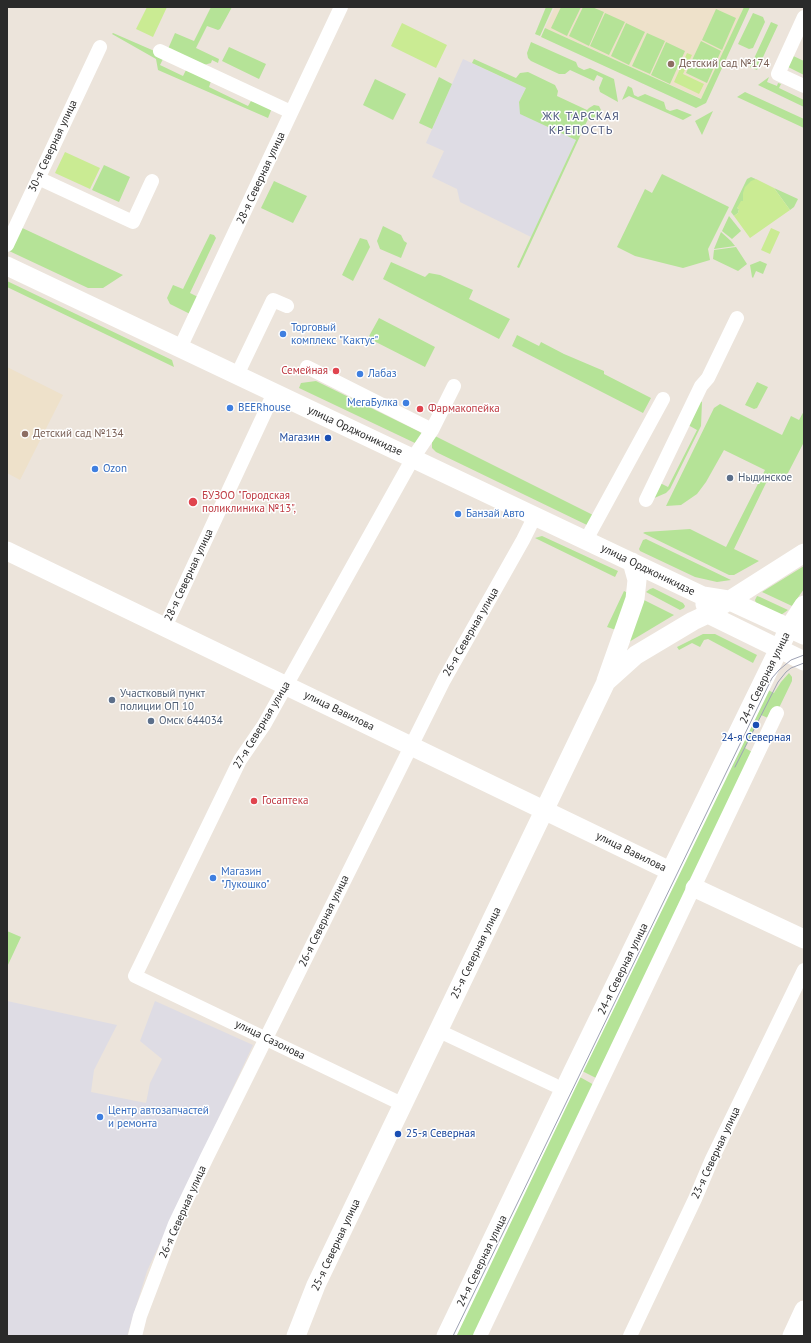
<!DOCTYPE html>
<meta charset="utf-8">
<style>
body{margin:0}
#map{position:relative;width:811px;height:1343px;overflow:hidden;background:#ece4db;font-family:"PT Sans",sans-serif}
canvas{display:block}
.frame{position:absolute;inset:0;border:8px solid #2a2a2a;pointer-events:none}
</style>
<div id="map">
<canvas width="811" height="1343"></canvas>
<div class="frame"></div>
</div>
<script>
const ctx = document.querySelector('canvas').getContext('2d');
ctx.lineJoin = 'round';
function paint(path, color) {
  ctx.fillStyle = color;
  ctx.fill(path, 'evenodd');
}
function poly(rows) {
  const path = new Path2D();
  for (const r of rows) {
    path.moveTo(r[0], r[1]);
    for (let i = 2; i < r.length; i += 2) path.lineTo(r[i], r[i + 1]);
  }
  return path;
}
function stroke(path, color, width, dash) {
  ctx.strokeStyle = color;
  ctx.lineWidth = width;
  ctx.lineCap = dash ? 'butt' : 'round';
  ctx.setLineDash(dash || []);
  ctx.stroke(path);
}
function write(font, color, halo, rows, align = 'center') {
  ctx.font = font + ' "PT Sans",sans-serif';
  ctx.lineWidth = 3;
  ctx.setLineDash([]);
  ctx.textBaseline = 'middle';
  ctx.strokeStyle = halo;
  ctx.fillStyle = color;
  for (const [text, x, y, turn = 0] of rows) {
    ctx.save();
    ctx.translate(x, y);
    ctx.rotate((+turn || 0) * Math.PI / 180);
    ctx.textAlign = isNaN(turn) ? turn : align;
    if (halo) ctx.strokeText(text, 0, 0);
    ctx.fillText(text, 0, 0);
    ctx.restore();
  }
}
paint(poly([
 [463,59,526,88,519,102,521,114,576,140,531,237,460,202,457,189,432,177,444,151,426,143],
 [7,1001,117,1025,94,1070,91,1092,146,1103,150,1083,162,1059,140,1041,155,1001,253,1045,147,1271,127,1336,7,1336]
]), '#dedce4');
paint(poly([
 [555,7,744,7,702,99,545,28],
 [7,367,63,395,20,480,7,473]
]), '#eee1ca');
paint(poly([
 [211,7,232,7,220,29,218,30,207,26,196,48,219,59,218,63,212,60,211,63,204,65,168,49,175,33,194,41],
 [546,7,553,7,540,36,535,34],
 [561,7,581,7,567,36,551,28],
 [583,7,592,7,604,12,589,46,569,36],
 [744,7,750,7,706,103,696,108,541,37,545,28,701,99],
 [716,9,736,18,722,50,702,40],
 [605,13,625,22,609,55,590,46],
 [753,13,763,17,765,22,753,48,749,49,738,44],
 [771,22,778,25,757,70,750,67],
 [626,23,645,32,629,65,611,56],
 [113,33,159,53,163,59,160,65,183,76,186,70,211,81,209,87,248,106,251,101,272,108,268,118,158,70,156,59,112,34],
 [647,33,665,41,650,74,632,66],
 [701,41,721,51,707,83,686,73],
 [531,42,576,62,578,67,584,70,590,68,614,79,618,102,600,92,599,88,603,78,597,75,594,81,570,70,565,74,559,74,531,61,528,58,527,53],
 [666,42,685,51,670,84,651,75],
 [229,47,266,64,259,79,222,61],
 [789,54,804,61,804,75,784,65],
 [474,59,516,78,520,73,528,72,555,85,558,91,557,96,587,110,589,108,594,105,599,106,601,110,602,113,599,118,596,120,588,119,519,268,517,267,576,140,520,114,519,102,526,88,472,63],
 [439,77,452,84,432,129,419,123],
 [769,77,767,82,777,86,778,83,781,84,779,88,804,100,804,107,758,85],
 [375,79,406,94,393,120,363,105],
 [628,86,632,88,634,95,638,97,645,94,664,102,666,109,670,111,677,109,692,115,683,120,629,96,622,100],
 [745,92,804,119,804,128,737,97],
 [713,111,702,135,695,121],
 [104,165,130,177,119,202,92,190],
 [662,174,729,207,708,249,710,260,683,268,635,256,617,247,645,189,652,193],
 [751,177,758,180,756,179,743,196,743,202,737,208,739,209,738,213,734,216,731,212,746,181,747,179],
 [274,181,307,196,293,223,261,208],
 [774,188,798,199,794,207,790,210],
 [729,216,741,231,732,239,722,231],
 [18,226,123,275,103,288,88,288,7,250],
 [383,226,401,235,404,241,407,243,401,258,380,249,377,241],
 [721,232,731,241,735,246,714,249],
 [210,234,214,235,216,238,190,293,198,297,190,314,170,304,167,298,173,285,183,289],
 [360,238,367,240,370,247,353,281,342,275],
 [736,247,747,264,738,271,713,259,714,250],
 [760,261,767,264,763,274,756,271,753,278,752,277,750,265],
 [391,262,425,277,429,273,440,275,473,290,469,299,510,319,499,339,383,279],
 [7,281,172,360,174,367,7,287],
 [379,318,435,347,425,367,368,338],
 [517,335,539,346,541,342,564,354,604,371,604,374,651,398,643,413,512,346],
 [316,381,420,432,423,435,415,443,299,388,301,383],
 [757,382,768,387,757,408,754,409,745,405],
 [700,401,702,402,701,426,670,489,666,493,652,499,660,483,668,487,697,430,688,425],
 [720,404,782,435,791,416,799,420,804,411,804,442,788,473,766,483,734,549,759,561,734,575,729,575,643,533,645,532,690,529,726,547,765,470,724,450,706,482,697,494,681,505,666,506,714,408],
 [435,436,593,515,587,525,436,452,432,448,432,442],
 [542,536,618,571,615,577,535,538],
 [646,539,731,580,717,582,695,577,640,551,639,549,643,540],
 [804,566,804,589,792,606,762,592],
 [653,588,683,603,685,606,684,608,680,610,646,592,650,589],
 [624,591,630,594,616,630,607,627],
 [757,596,760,597,788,610,781,615,756,603,755,600],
 [642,599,674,615,629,642],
 [703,634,715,634,757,655,753,663,708,639,704,640,700,647,692,643,679,650,677,647],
 [789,673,792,677,792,681,778,710,768,718,761,715,745,748,752,752,596,1078,578,1069,768,690,774,693,781,682],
 [7,931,21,937,7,967],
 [578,1076,596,1086,478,1336,453,1336]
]), '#b5e397');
paint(poly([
 [147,7,167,7,153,37,136,29],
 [402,23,447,45,436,68,391,46],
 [687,53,692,55,683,74,704,84,699,94,674,82],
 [65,152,100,168,90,189,55,173],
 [756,179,774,188,790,210,750,238,734,216,738,213,739,209,737,208,741,201,743,201,743,193,745,187,751,181],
 [771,228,780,232,770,254,761,250]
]), '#caeb93');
stroke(poly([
 [804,17,778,74,804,86],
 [160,51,291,112],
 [38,178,133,222,152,181],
 [7,245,100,47],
 [180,348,341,7],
 [307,367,432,430],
 [237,375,273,300,287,306],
 [646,500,701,386,708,378,737,318],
 [586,540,663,399],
 [165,627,274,393],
 [439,1031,554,1085],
 [404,1105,135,976,240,760,264,725,413,458,432,430,454,386],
 [135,1336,140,1316,175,1224,207,1157,444,680,523,540,535,516],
 [480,1336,777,713],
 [630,1336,695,1199,712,1159,804,970]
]), '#fff', 14);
stroke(poly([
 [7,266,703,596,728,600,804,635],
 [7,551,670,871],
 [705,604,708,614,804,661],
 [606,681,635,599,637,580,632,562],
 [695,888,804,939],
 [296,1336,316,1285,606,682,636,655,693,621,708,614,804,553],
 [446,1336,573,1071,773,661,789,628,804,605],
 [792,1336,804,1310]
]), '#fff', 19);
stroke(poly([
 [735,767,778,682,786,672,791,668,804,663],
 [453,1336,772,678,779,670,791,660,804,655]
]), '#9ea2b4', 1);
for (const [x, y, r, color] of [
 [671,64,4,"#8d6e63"],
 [283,334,4,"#3f7fe0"],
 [336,371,4,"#e0444e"],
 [360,374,4,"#3f7fe0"],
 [406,403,4,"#3f7fe0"],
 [230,408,4,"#3f7fe0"],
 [420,409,4,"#e0444e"],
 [25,434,4,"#8d6e63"],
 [328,438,4,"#1a4fb4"],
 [95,469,4,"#3f7fe0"],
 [730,478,4,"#5c6f8a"],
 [193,502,5,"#e0444e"],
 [458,514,4,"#3f7fe0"],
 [112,700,4,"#5c6f8a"],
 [151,721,4,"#5c6f8a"],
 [756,725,4,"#1a4fb4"],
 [254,801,4,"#e0444e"],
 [213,878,4,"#3f7fe0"],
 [100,1117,4,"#3f7fe0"],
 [398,1134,4,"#1a4fb4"]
]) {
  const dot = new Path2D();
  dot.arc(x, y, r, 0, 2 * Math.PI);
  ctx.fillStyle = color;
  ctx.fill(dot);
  stroke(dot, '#fff', 1.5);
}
write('11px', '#785e54', '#fff', [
 ["Детский сад №174",679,64],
 ["Детский сад №134",33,434]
], 'left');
write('11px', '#2a2a2a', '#fff', [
 ["30-я Северная улица",53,146,-65],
 ["28-я Северная улица",261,178,-65],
 ["улица Орджоникидзе",355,431,25],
 ["улица Орджоникидзе",648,570,26],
 ["28-я Северная улица",189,575,-65],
 ["26-я Северная улица",471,632,-60],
 ["24-я Северная улица",765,678,-64],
 ["улица Вавилова",339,711,26],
 ["27-я Северная улица",262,725,-59],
 ["улица Вавилова",631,852,26],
 ["26-я Северная улица",324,921,-64],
 ["25-я Северная улица",476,953,-64],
 ["24-я Северная улица",623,969,-64],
 ["улица Сазонова",270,1040,26],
 ["23-я Северная улица",716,1153,-65],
 ["26-я Северная улица",183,1212,-66],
 ["25-я Северная улица",336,1245,-65],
 ["24-я Северная улица",482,1261,-64]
]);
write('11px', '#366cbe', '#fff', [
 ["Торговый",291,328],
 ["комплекс \"Кактус\"",291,341],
 ["Лабаз",368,374],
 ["МегаБулка",398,403,"right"],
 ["BEERhouse",238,408],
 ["Ozon",103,469],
 ["Банзай Авто",466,514],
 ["Магазин",221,872],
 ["\"Лукошко\"",221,885],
 ["Центр автозапчастей",108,1111],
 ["и ремонта",108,1124]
], 'left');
write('11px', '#be3a42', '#fff', [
 ["Семейная",328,371,"right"],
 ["Фармакопейка",428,409],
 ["БУЗОО \"Городская",202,496],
 ["поликлиника №13\",",202,509],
 ["Госаптека",262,801]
], 'left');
write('11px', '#164399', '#fff', [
 ["Магазин",320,438],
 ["24-я Северная",756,738,"center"],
 ["25-я Северная",406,1134,"left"]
], 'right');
write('11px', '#4e5e75', '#fff', [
 ["Ныдинское",738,478],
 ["Участковый пункт",120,694],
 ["полиции ОП 10",120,707],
 ["Омск 644034",159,721]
], 'left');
ctx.letterSpacing = '1px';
write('12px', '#4a557b', '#fff', [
 ["ЖК ТАРСКАЯ",581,117],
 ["КРЕПОСТЬ",581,131]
]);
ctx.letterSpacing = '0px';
</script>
